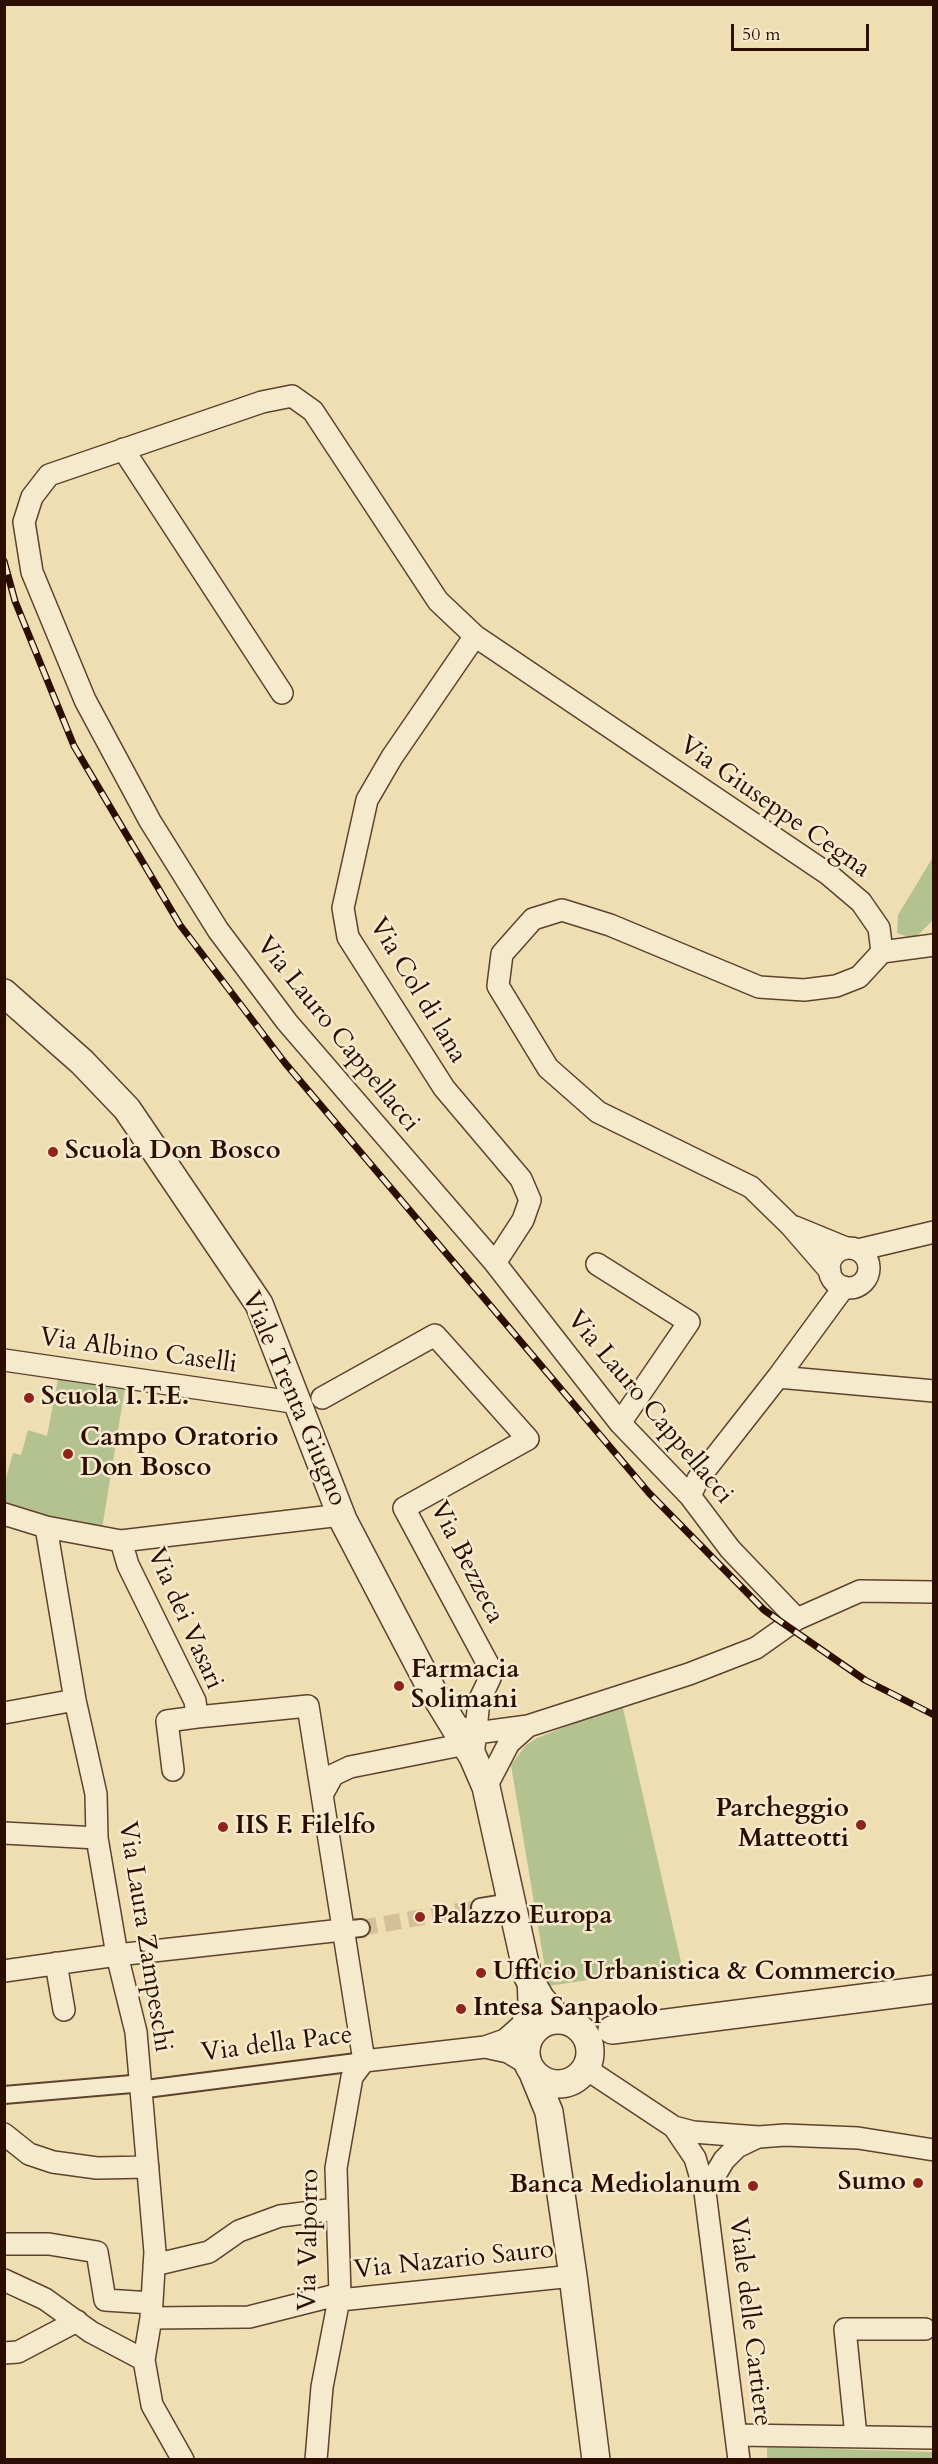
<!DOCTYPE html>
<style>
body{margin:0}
#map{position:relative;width:938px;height:2464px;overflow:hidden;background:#f0deb3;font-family:Cardo,serif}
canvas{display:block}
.frame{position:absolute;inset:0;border:6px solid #2c0e00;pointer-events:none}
.scale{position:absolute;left:731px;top:24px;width:138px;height:27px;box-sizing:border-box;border:3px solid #2c0e00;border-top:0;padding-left:8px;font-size:18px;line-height:21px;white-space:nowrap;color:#2c0e00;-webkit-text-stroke:4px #f5eace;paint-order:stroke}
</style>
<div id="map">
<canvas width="938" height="2464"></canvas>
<div class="frame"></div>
<div class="scale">50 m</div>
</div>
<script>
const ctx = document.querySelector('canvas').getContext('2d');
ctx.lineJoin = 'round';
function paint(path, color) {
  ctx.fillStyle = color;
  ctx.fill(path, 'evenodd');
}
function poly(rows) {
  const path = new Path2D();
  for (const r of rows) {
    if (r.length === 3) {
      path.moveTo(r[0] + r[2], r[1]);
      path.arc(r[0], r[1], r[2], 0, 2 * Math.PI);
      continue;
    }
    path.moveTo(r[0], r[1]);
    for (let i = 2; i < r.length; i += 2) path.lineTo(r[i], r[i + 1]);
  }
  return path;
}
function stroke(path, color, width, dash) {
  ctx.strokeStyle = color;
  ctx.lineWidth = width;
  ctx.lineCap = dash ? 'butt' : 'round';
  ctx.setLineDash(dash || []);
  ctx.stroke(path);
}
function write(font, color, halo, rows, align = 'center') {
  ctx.font = font + ' Cardo,serif';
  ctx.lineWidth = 5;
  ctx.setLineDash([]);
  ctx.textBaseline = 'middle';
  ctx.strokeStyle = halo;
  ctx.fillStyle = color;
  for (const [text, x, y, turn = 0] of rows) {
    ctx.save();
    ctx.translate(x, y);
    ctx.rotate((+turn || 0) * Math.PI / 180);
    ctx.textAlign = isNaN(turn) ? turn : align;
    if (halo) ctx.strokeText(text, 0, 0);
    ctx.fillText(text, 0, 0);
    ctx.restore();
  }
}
paint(poly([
 [933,857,933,920,914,939,897,933,898,915],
 [58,1379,125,1388,102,1529,5,1506,5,1482,13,1453,21,1455,28,1430,47,1436],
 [622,1704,682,1966,548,1986,511,1765,526,1745,537,1738],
 [767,2447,933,2452,933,2459,767,2459]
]), '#b4c290');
stroke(poly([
 [361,1928,480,1907]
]), '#d3bf98', 16, [16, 8]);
const pedestrian = poly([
 [480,1907,511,1902],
 [342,1930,361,1928],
 [4,2095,132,2084,146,2089,364,2061]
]);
const minor = poly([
 [123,449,282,693],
 [475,636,392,757,367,800,343,908,348,937,444,1088,521,1179,530,1200,523,1220,495,1263],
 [882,952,934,945],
 [795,1227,846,1248],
 [849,1268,20],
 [858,1250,934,1232],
 [597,1264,689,1322,620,1423],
 [4,1360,299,1403],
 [778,1377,934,1391],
 [322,1398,435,1335,528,1439,404,1508,489,1666,490,1678,479,1701,473,1757],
 [690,1496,698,1479,778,1377,844,1287],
 [4,1514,46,1527,121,1541,341,1515],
 [46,1527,75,1700,96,1794,97,1838,117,1955,136,2032,155,2252,151,2318,144,2360,152,2405,183,2460],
 [121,1541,128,1565,195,1701,197,1717,308,1706,364,2061],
 [797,1619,730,1549,690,1496,620,1423,495,1263,287,1022,218,930,150,821,85,700,32,572,24,522,32,497,49,475,262,402,292,396,313,411,438,601,475,636,828,874,861,902,879,928,882,952,859,977,836,986,804,990,759,987,610,925,562,910,533,919,502,954,498,986,548,1068,598,1112,751,1187,791,1226,830,1271],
 [4,1713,75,1700],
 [463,1728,476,1733,528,1726,689,1674,756,1648,797,1619,860,1591,934,1592],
 [173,1770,167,1721,197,1717],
 [486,1787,509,1743,528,1726],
 [322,1795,333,1775,350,1767,466,1744],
 [4,1833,97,1838],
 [56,1963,64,2010],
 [4,1971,117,1955,342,1930],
 [485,2047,508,2052,528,2064],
 [364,2061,485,2047,505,2040,522,2025,529,2002,528,1977],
 [585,2068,674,2127,693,2132,759,2137,785,2135,858,2138,934,2150],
 [674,2127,695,2158,705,2192,739,2460],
 [4,2134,29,2154,53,2162,97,2168,148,2167],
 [705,2192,724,2160,737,2147,758,2137],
 [4,2244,49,2244,97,2252,105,2300,152,2303],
 [154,2265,209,2252,239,2231,280,2216,336,2209],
 [4,2280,45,2299,91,2332,144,2360],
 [340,2300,573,2276],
 [151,2318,249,2317,340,2294],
 [4,2353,18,2352,77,2321],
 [737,2435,934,2438],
 [856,2436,845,2329,925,2329],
 [316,2460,322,2387,340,2294,336,2168,352,2077,364,2061]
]);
const tertiary = poly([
 [4,993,82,1062,127,1109,259,1304,343,1520,432,1690,473,1757,486,1787,528,1977,541,1999,560,2020],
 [558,2052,32],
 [612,2030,934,1989],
 [533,2073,549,2112,573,2276,596,2460]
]);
stroke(pedestrian, '#5d422d', 20);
stroke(minor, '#5d422d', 24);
stroke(tertiary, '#5d422d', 30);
stroke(pedestrian, '#f5eace', 16);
stroke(minor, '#f5eace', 21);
stroke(tertiary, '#f5eace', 27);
const rail = poly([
 [4,561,15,601,74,746,180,925,285,1063,649,1493,764,1610,865,1680,934,1715]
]);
stroke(rail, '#2c0e00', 7);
stroke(rail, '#f5eace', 4.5, [14]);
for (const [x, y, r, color] of [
 [53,1152,6,"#8f2418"],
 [29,1398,6,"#8f2418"],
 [68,1454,6,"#8f2418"],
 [399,1686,6,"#8f2418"],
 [861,1825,6,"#8f2418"],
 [223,1827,6,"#8f2418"],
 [420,1917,6,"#8f2418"],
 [481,1973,6,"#8f2418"],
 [461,2009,6,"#8f2418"],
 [918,2183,6,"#8f2418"],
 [753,2186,6,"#8f2418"]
]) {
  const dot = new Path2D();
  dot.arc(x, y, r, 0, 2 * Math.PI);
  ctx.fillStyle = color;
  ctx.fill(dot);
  stroke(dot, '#f5eace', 2);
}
write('26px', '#2c0e00', '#f5eace', [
 ["Via Giuseppe Cegna",774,808,35],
 ["Via Col di lana",417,991,59],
 ["Via Lauro Cappellacci",337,1035,51],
 ["Via Albino Caselli",138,1352,8],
 ["Viale Trenta Giugno",293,1399,67],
 ["Via Lauro Cappellacci",649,1408,50],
 ["Via Bezzeca",466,1563,63],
 ["Via dei Vasari",184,1619,66],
 ["Via Laura Zampeschi",144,1937,81],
 ["Via della Pace",277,2045,-7],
 ["Via Valporro",310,2240,-89],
 ["Via Nazario Sauro",454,2261,-6],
 ["Viale delle Cartiere",749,2322,83]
]);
write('bold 26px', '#2c0e00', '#f5eace', [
 ["Scuola Don Bosco",65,1152],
 ["Scuola I.T.E.",41,1398],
 ["Campo Oratorio",80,1439],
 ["Don Bosco",80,1469],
 ["Farmacia",411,1671],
 ["Solimani",411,1701],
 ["Parcheggio",849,1810,"right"],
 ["Matteotti",849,1840,"right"],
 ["IIS F. Filelfo",235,1827],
 ["Palazzo Europa",432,1917],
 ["Ufficio Urbanistica & Commercio",493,1973],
 ["Intesa Sanpaolo",473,2009],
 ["Sumo",906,2183,"right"],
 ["Banca Mediolanum",741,2186,"right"]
], 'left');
</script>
